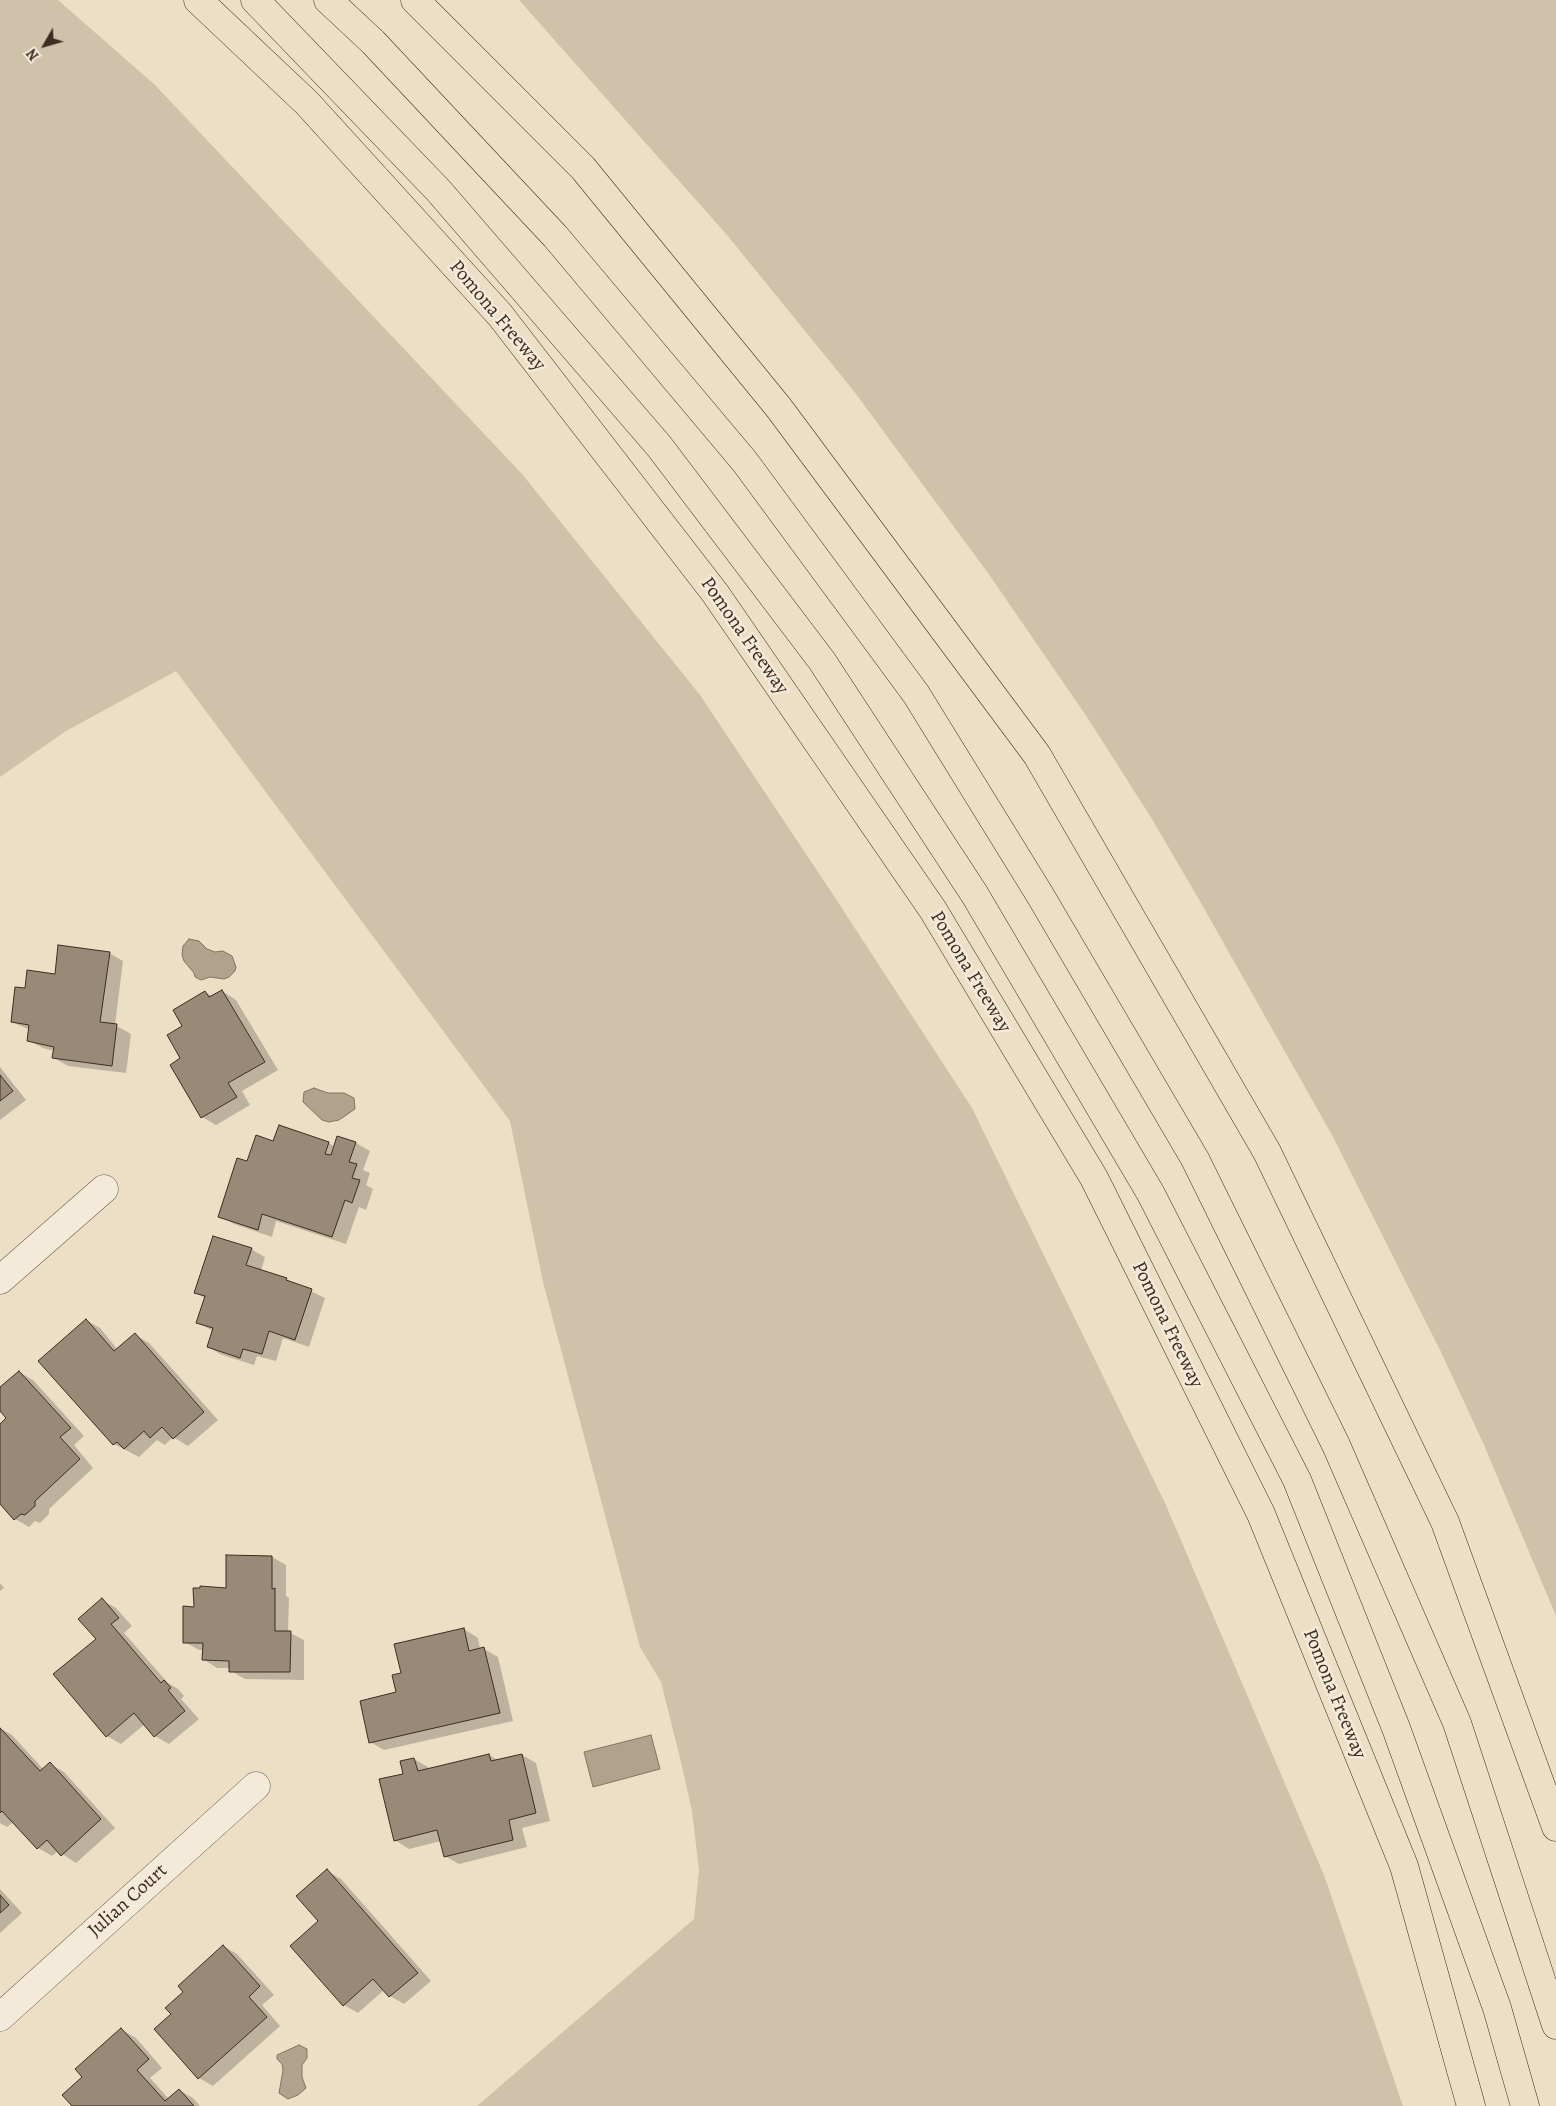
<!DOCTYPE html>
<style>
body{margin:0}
#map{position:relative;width:1556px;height:2106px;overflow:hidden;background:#eddfc6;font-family:Alegreya,serif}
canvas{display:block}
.north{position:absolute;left:20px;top:20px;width:50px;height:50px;-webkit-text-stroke:4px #f3eada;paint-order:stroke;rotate:232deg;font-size:14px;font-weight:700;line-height:20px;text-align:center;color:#3d2c22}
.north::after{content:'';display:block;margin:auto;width:18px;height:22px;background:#3d2c22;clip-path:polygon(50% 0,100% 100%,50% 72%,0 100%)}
</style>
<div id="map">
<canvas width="1556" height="2106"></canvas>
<div class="north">N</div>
</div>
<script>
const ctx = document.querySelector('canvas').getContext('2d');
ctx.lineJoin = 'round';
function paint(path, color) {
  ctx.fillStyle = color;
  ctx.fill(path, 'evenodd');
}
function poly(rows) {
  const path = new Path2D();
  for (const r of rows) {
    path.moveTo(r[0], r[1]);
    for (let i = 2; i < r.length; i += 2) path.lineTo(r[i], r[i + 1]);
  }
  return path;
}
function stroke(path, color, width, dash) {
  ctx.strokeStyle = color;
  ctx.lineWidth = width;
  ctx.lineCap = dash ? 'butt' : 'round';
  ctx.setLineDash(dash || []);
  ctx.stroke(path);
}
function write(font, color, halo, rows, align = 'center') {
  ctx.font = font + ' Alegreya,serif';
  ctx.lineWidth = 5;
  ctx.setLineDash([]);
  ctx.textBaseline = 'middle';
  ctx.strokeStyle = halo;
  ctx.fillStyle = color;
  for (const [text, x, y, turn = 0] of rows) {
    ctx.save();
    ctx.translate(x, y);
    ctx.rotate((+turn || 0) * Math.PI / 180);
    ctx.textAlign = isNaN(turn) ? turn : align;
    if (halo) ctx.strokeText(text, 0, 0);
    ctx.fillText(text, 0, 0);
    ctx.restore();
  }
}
paint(poly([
 [0,0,58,0,155,85,522,474,700,695,832,893,972,1108,1165,1503,1324,1875,1403,2106,477,2106,694,1919,699,1870,692,1811,681,1762,661,1682,640,1647,543,1282,510,1121,176,671,66,731,0,777],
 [519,0,1556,0,1556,1616,1484,1445,1441,1352,1332,1135,1201,903,1152,819,1087,717,988,573,853,390,727,235]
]), '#cfc1aa');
const water = poly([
 [189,939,199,941,207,949,215,952,223,951,232,956,236,967,235,971,229,977,224,979,210,977,201,980,195,977,194,973,184,961,182,955,183,946,189,939],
 [314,1088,328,1093,344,1093,354,1098,355,1109,339,1120,329,1122,322,1120,303,1102,304,1092,314,1088],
 [651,1735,660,1769,593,1787,584,1752,651,1735],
 [299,2045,307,2049,307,2058,302,2065,302,2077,306,2088,298,2095,288,2099,279,2093,283,2070,282,2064,277,2059,277,2055,299,2045]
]);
paint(water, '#b1a28e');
stroke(water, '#837363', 1);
paint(poly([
 [109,953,123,961,115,1025,131,1034,126,1073,68,1066,54,1058,54,1051,43,1048,28,1040,30,1030,12,1022,26,989],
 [222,991,236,1000,278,1070,242,1091,250,1105,216,1125,202,1117,182,1059,184,1026,205,992,213,997],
 [0,1067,26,1100,0,1120],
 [338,1138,356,1143,370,1151,363,1170,370,1173,366,1185,373,1189,366,1210,359,1207,346,1244,276,1221,272,1237,234,1224,220,1216,248,1162,274,1143,329,1143,335,1147],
 [251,1249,265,1257,261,1271,286,1279,325,1298,309,1347,283,1338,276,1361,257,1356,254,1365,222,1355,208,1347,213,1331,197,1322,205,1298,195,1292],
 [86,1320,100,1328,118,1350,135,1335,149,1343,218,1420,188,1446,173,1437,165,1445,157,1440,139,1457,114,1444,40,1361],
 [19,1372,33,1380,84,1436,74,1445,93,1468,49,1509,49,1514,40,1523,35,1521,29,1527,15,1519,0,1503,0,1426,8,1418,0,1409,0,1389],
 [272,1557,286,1565,286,1596,289,1598,288,1632,304,1640,304,1680,245,1679,231,1671,231,1668,217,1668,203,1659,204,1650,199,1650,185,1642,201,1587,227,1589],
 [0,1583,4,1588,0,1591],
 [102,1600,116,1608,132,1626,124,1633,168,1683,178,1689,184,1696,181,1699,199,1719,169,1744,155,1736,145,1724,121,1744,107,1736,97,1639],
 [464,1629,478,1638,480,1649,484,1649,498,1657,513,1721,384,1750,370,1742,398,1693,402,1674],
 [0,1728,12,1735,44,1770,50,1764,64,1772,115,1828,76,1863,58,1851,52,1856,38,1848,13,1822,7,1827,0,1823],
 [489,1755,499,1761,522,1755,536,1763,550,1821,522,1828,527,1847,459,1864,445,1856,441,1841,409,1849,395,1840,405,1775,414,1759,428,1767,429,1770],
 [327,1871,341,1879,431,1981,404,2004,390,1996,384,1990,358,2013,344,2005,320,1921],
 [0,1889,22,1913,0,1933],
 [223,1946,237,1954,274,1995,262,2005,280,2026,213,2086,199,2078,185,1992],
 [122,2030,136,2038,162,2068,150,2078,169,2099,179,2090,193,2098,200,2106,74,2106,84,2077]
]), '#0003');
const building = poly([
 [58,945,110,952,100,1022,117,1024,112,1066,52,1058,54,1047,27,1041,29,1025,11,1022,15,987,25,988,27,970,55,974,58,945],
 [222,990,265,1062,228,1083,237,1097,201,1118,170,1065,180,1058,167,1035,182,1026,173,1010,205,991,209,997,222,990],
 [0,1075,13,1091,0,1101,0,1075],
 [279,1125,329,1142,325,1154,331,1155,337,1136,356,1142,349,1162,357,1164,352,1178,360,1180,352,1203,345,1200,332,1237,262,1214,258,1230,218,1217,237,1158,247,1161,256,1135,273,1141,279,1125],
 [213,1236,252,1248,246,1265,287,1278,286,1280,312,1289,295,1340,269,1331,262,1354,243,1349,240,1358,207,1347,213,1328,196,1323,205,1296,194,1293,213,1236],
 [86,1319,114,1351,135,1333,204,1412,173,1439,162,1427,150,1438,144,1431,124,1449,117,1442,113,1445,38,1361,86,1319],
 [19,1371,71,1428,60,1437,80,1459,35,1501,35,1506,25,1515,21,1514,14,1520,0,1504,0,1424,6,1418,0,1411,0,1387,19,1371],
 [226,1555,272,1556,272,1589,275,1588,275,1631,291,1631,290,1672,229,1672,229,1661,202,1660,203,1643,183,1643,183,1606,194,1607,193,1588,200,1588,200,1586,226,1588,226,1555],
 [102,1598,119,1618,111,1624,161,1683,164,1680,171,1688,168,1690,185,1711,154,1737,134,1713,106,1737,53,1674,96,1639,78,1619,102,1598],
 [464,1628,469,1651,484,1647,500,1713,369,1743,360,1701,396,1692,392,1675,401,1673,394,1644,464,1628],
 [0,1728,40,1771,50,1762,101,1819,61,1856,47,1840,37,1849,2,1811,0,1813,0,1728],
 [489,1754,491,1761,522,1754,536,1813,509,1820,513,1840,444,1857,437,1830,394,1841,379,1779,403,1774,400,1761,414,1758,418,1771,489,1754],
 [327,1869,418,1973,389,1997,373,1979,343,2006,290,1946,318,1921,296,1896,327,1869],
 [0,1895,9,1905,0,1913,0,1895],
 [223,1945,260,1986,249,1997,267,2017,198,2079,154,2029,171,2014,165,2008,183,1992,178,1986,223,1945],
 [121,2028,149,2059,137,2070,165,2101,179,2089,194,2106,72,2106,62,2095,82,2077,75,2069,121,2028]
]);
paint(building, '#998977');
stroke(building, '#3d2c22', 1);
const minor = poly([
 [0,1280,104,1189],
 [0,2017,256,1786]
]);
const highway = poly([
 [198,0,307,103,500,315,715,593,933,910,1094,1178,1261,1514,1404,1866,1471,2106],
 [255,0,438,190,659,446,822,661,975,895,1151,1194,1297,1480,1396,1728,1497,2008,1525,2106],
 [328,0,373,42,555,236,745,462,916,694,1040,895,1195,1159,1336,1445,1457,1723,1556,2025],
 [415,0,583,168,779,408,1037,755,1267,1152,1445,1522,1556,1827]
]);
stroke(minor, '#69594b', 29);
stroke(highway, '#3d2c22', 29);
stroke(minor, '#f3eada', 28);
stroke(highway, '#eddfc6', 28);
write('20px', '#3d2c22', '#f3eada', [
 ["Pomona Freeway",497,316,50],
 ["Pomona Freeway",744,636,55],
 ["Pomona Freeway",970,972,59],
 ["Pomona Freeway",1167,1325,64],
 ["Pomona Freeway",1334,1694,68],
 ["Julian Court",128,1901,-42]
]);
</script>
